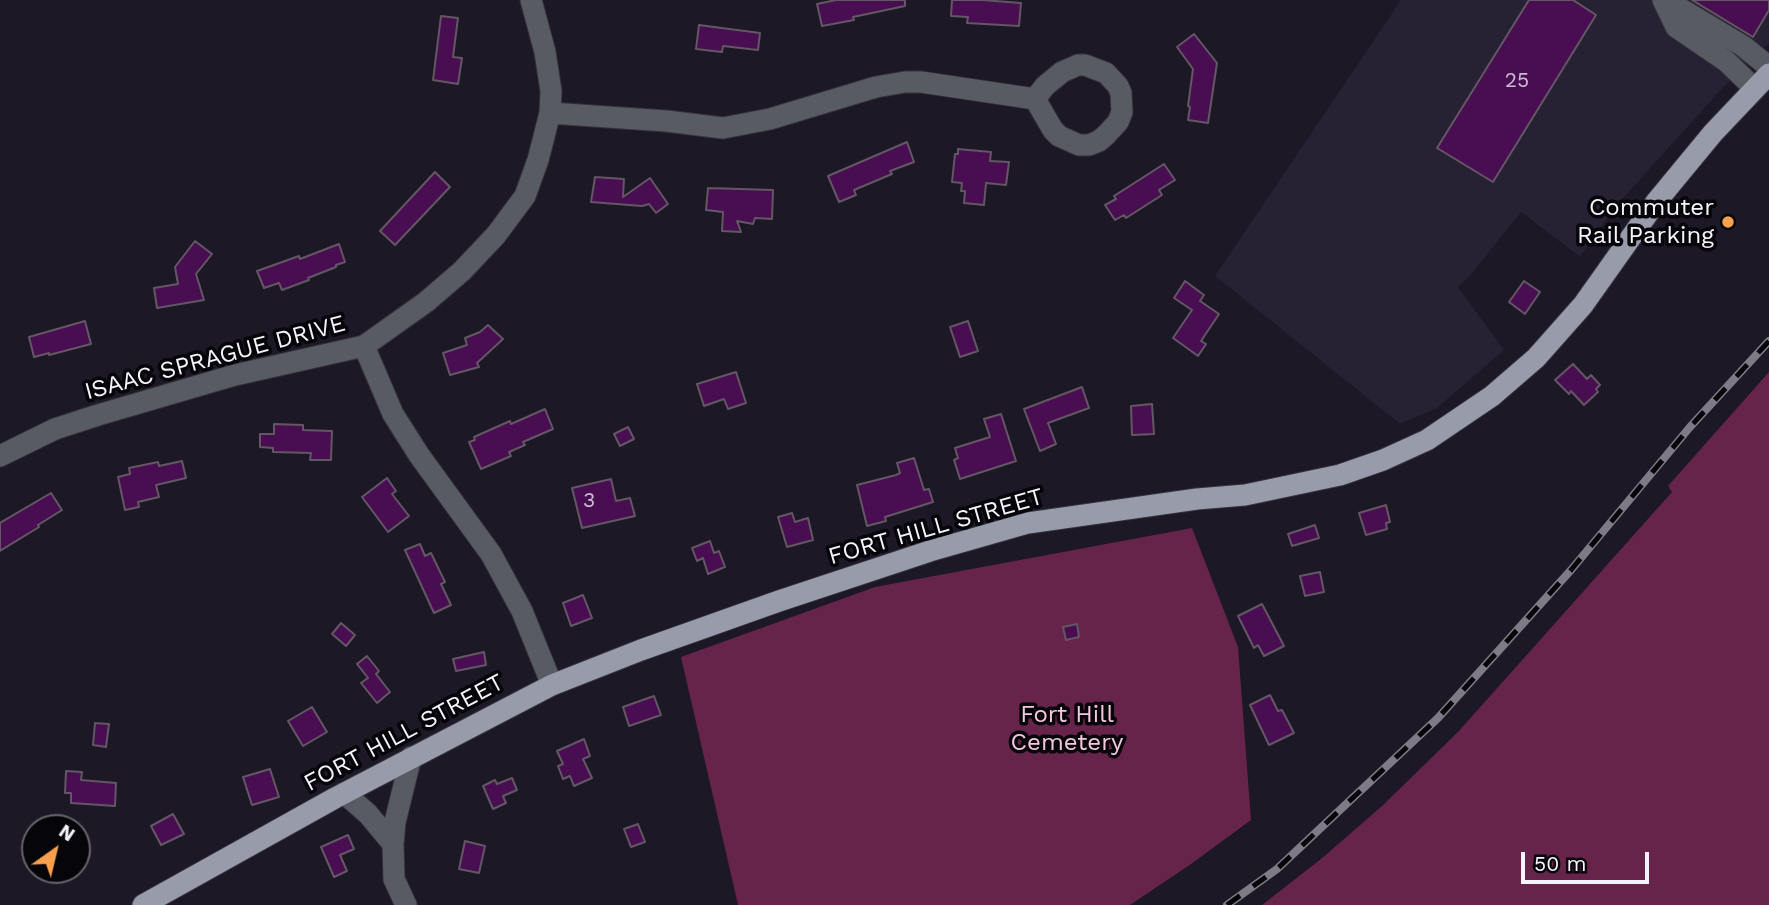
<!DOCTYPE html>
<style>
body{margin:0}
#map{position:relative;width:1769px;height:905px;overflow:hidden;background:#1c1825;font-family:"Work Sans",sans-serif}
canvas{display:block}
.north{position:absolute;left:21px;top:814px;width:70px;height:70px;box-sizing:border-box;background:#06050a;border:2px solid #66646b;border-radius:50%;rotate:34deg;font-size:19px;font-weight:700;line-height:28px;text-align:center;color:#f5f3fc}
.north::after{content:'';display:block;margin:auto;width:24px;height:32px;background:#f8a04b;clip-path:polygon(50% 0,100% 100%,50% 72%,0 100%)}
.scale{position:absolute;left:1521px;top:852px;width:128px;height:32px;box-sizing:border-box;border:4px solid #f5f3fc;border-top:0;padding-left:9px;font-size:21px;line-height:24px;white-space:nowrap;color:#f5f3fc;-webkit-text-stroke:5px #06050a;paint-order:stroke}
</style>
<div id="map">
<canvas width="1769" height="905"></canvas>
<div class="north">N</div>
<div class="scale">50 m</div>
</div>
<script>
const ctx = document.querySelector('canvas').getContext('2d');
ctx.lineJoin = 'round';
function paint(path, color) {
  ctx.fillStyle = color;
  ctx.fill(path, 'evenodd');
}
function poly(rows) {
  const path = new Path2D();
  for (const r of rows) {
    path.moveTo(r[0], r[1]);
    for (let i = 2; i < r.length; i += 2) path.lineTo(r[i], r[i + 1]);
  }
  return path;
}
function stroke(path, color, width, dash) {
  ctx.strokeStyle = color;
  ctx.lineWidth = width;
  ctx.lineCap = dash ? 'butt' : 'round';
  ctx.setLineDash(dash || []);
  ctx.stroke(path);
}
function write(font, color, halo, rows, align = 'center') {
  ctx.font = font + ' "Work Sans",sans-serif';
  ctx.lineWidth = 7;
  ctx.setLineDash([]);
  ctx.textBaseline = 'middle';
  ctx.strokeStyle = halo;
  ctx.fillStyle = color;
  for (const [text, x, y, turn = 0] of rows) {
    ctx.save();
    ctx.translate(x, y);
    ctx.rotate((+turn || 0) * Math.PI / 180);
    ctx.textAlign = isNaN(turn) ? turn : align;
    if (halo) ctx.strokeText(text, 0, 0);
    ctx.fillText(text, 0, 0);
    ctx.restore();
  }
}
paint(poly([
 [1401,0,1769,0,1769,44,1760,51,1719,92,1616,206,1580,257,1521,212,1470,276,1458,287,1504,350,1437,408,1400,424,1215,276]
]), '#262133');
paint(poly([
 [1769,372,1769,905,1262,905,1321,859,1382,806,1458,732,1672,492,1668,486],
 [1192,528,1238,647,1251,820,1191,864,1130,905,738,905,681,657,875,587]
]), '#66244b');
const building = poly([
 [836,0,905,0,905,6,853,17,854,20,822,26,817,4,836,0],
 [952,0,982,0,1021,3,1019,26,967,23,968,17,951,16,952,0],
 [1529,0,1573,0,1596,15,1493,182,1437,148,1529,0],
 [1692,0,1769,0,1769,10,1753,37,1692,0],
 [441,16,458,18,453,57,462,58,458,84,433,80,441,16],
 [699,25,760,33,758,50,723,46,722,52,696,49,699,25],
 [1194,34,1217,63,1208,123,1188,120,1190,107,1188,106,1193,69,1177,47,1194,34],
 [907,142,914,162,890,171,892,174,854,190,856,195,839,202,828,176,907,142],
 [958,149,991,152,990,161,1009,162,1006,185,986,183,984,205,964,203,965,191,961,191,962,183,952,182,955,154,958,154,958,149],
 [1164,164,1175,180,1159,190,1162,195,1126,218,1124,215,1115,220,1105,205,1116,199,1114,196,1164,164],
 [435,172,450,187,395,245,380,231,435,172],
 [595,177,624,179,623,197,650,178,668,204,656,213,649,204,642,206,591,202,595,177],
 [708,188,773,190,772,219,755,218,753,224,737,221,741,232,722,231,723,212,706,210,708,188],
 [195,241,212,254,196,274,204,300,157,308,154,288,178,284,175,267,195,241],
 [339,244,345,262,336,265,336,267,308,278,309,280,282,290,279,283,264,288,257,271,299,256,300,259,339,244],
 [1185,281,1204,295,1200,301,1219,314,1201,341,1206,344,1198,356,1173,338,1192,310,1174,298,1185,281],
 [1524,281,1540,292,1525,314,1509,302,1524,281],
 [85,321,91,344,49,355,49,353,34,357,29,337,85,321],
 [968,321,978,351,960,357,950,327,968,321],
 [488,325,503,339,477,363,479,367,450,375,443,353,467,345,465,338,480,332,488,325],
 [1573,364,1587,379,1591,375,1600,385,1596,389,1598,392,1584,405,1571,391,1569,394,1555,380,1573,364],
 [736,372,746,403,728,409,724,399,704,406,697,384,736,372],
 [1082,387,1089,408,1048,423,1056,444,1040,451,1024,409,1082,387],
 [1152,404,1154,434,1132,435,1131,406,1152,404],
 [545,409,553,429,523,442,525,445,509,452,511,456,481,469,469,442,475,440,474,437,510,421,511,424,545,409],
 [1001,414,1016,461,960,479,954,460,958,458,955,448,990,437,984,419,1001,414],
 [274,424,303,425,303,430,332,431,331,460,310,460,311,453,273,452,273,448,260,447,260,434,274,434,274,424],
 [628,427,634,439,620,446,614,434,628,427],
 [914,458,924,490,929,489,933,502,885,517,886,521,867,526,857,485,896,475,900,473,897,463,914,458],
 [182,461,186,478,156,485,159,497,138,502,139,507,125,510,118,477,130,474,129,468,158,462,159,466,182,461],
 [387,478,396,491,392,494,409,516,388,532,362,497,387,478],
 [611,479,616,501,630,498,635,516,582,528,572,488,611,479],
 [51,493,62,510,38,525,39,527,0,551,0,523,51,493],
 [1386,505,1390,522,1386,523,1387,529,1366,535,1359,513,1386,505],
 [792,513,795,522,808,518,813,540,787,547,778,517,792,513],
 [1315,525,1319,538,1292,546,1288,534,1315,525],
 [710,541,714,553,719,551,725,567,708,574,703,558,697,561,692,548,710,541],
 [420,544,425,556,431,553,445,582,441,584,451,605,434,613,405,550,420,544],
 [1320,572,1324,592,1305,596,1300,576,1320,572],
 [583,595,592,618,571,626,563,603,583,595],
 [1262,604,1284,646,1264,656,1258,645,1254,648,1238,616,1262,604],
 [341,623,355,635,346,646,332,634,341,623],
 [1077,624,1079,637,1066,640,1063,627,1077,624],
 [484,652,486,665,456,671,453,659,484,652],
 [367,656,379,671,376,674,390,692,377,703,361,683,368,678,357,664,367,656],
 [1270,695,1278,711,1282,710,1294,733,1269,745,1250,705,1270,695],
 [654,696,661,715,629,726,623,707,654,696],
 [312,707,327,732,303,746,288,721,312,707],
 [95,723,109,724,106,747,93,745,95,723],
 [584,739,590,756,583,759,592,778,574,786,570,776,563,779,558,766,563,764,557,751,584,739],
 [270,769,279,797,252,805,243,777,270,769],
 [66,771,82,772,81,780,116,783,115,806,71,803,71,793,65,793,66,771],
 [512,778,517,790,503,796,506,803,493,809,483,786,495,780,497,784,512,778],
 [173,814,184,834,161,845,151,826,173,814],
 [638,824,645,842,631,847,624,829,638,824],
 [348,835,354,849,340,855,347,871,334,877,321,847,348,835],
 [465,841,485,846,479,873,459,869,465,841]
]);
paint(building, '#490e52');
stroke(building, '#635764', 2);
const minor = poly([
 [1663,0,1676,27,1726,61,1754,88],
 [1666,0,1743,46,1769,67],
 [550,113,666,121,723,128,770,119,876,87,905,82,921,82,1035,99,1053,130,1059,136,1079,145,1089,145,1099,141,1106,135,1118,122,1122,112,1121,93,1118,86,1106,73,1085,65,1078,65,1062,72,1045,86,1035,99],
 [364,346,393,414,419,455,491,554,522,611,552,685],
 [0,456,55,429,98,415,235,375,364,346,426,302,462,271,496,235,525,196,538,160,550,113,551,91,545,52,531,0],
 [344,793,368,814,393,844],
 [406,905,394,879,393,844,395,822,411,757]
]);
const major = poly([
 [143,905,335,798,552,685,641,650,779,601,930,551,1028,523,1197,499,1245,495,1340,475,1383,460,1427,440,1492,396,1536,358,1583,305,1656,202,1713,133,1769,74]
]);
stroke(minor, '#36323f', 23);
stroke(major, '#36323f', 23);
stroke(minor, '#585b61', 21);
stroke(major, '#979baa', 21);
const rail = poly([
 [1227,905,1277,869,1438,718,1571,570,1690,427,1769,341]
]);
stroke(rail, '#7e7b86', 8);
stroke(rail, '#06050a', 5, [16]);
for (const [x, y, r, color] of [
 [1728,222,7,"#f8a04b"]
]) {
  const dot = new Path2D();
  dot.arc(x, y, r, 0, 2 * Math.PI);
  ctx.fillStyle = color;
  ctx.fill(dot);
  stroke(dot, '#06050a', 2.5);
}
write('21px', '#cabad2', null, [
 ["25",1517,81],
 ["3",589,501]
]);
write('24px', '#f5f3fc', '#06050a', [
 ["Commuter",1714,208],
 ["Rail Parking",1714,236]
], 'right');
write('24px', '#f5f3fc', '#06050a', [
 ["ISAAC SPRAGUE DRIVE",215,358,-15],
 ["FORT HILL STREET",936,527,-16],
 ["FORT HILL STREET",404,733,-28]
]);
write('24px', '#f5c6dd', '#06050a', [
 ["Fort Hill",1067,715],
 ["Cemetery",1067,743]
]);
</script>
